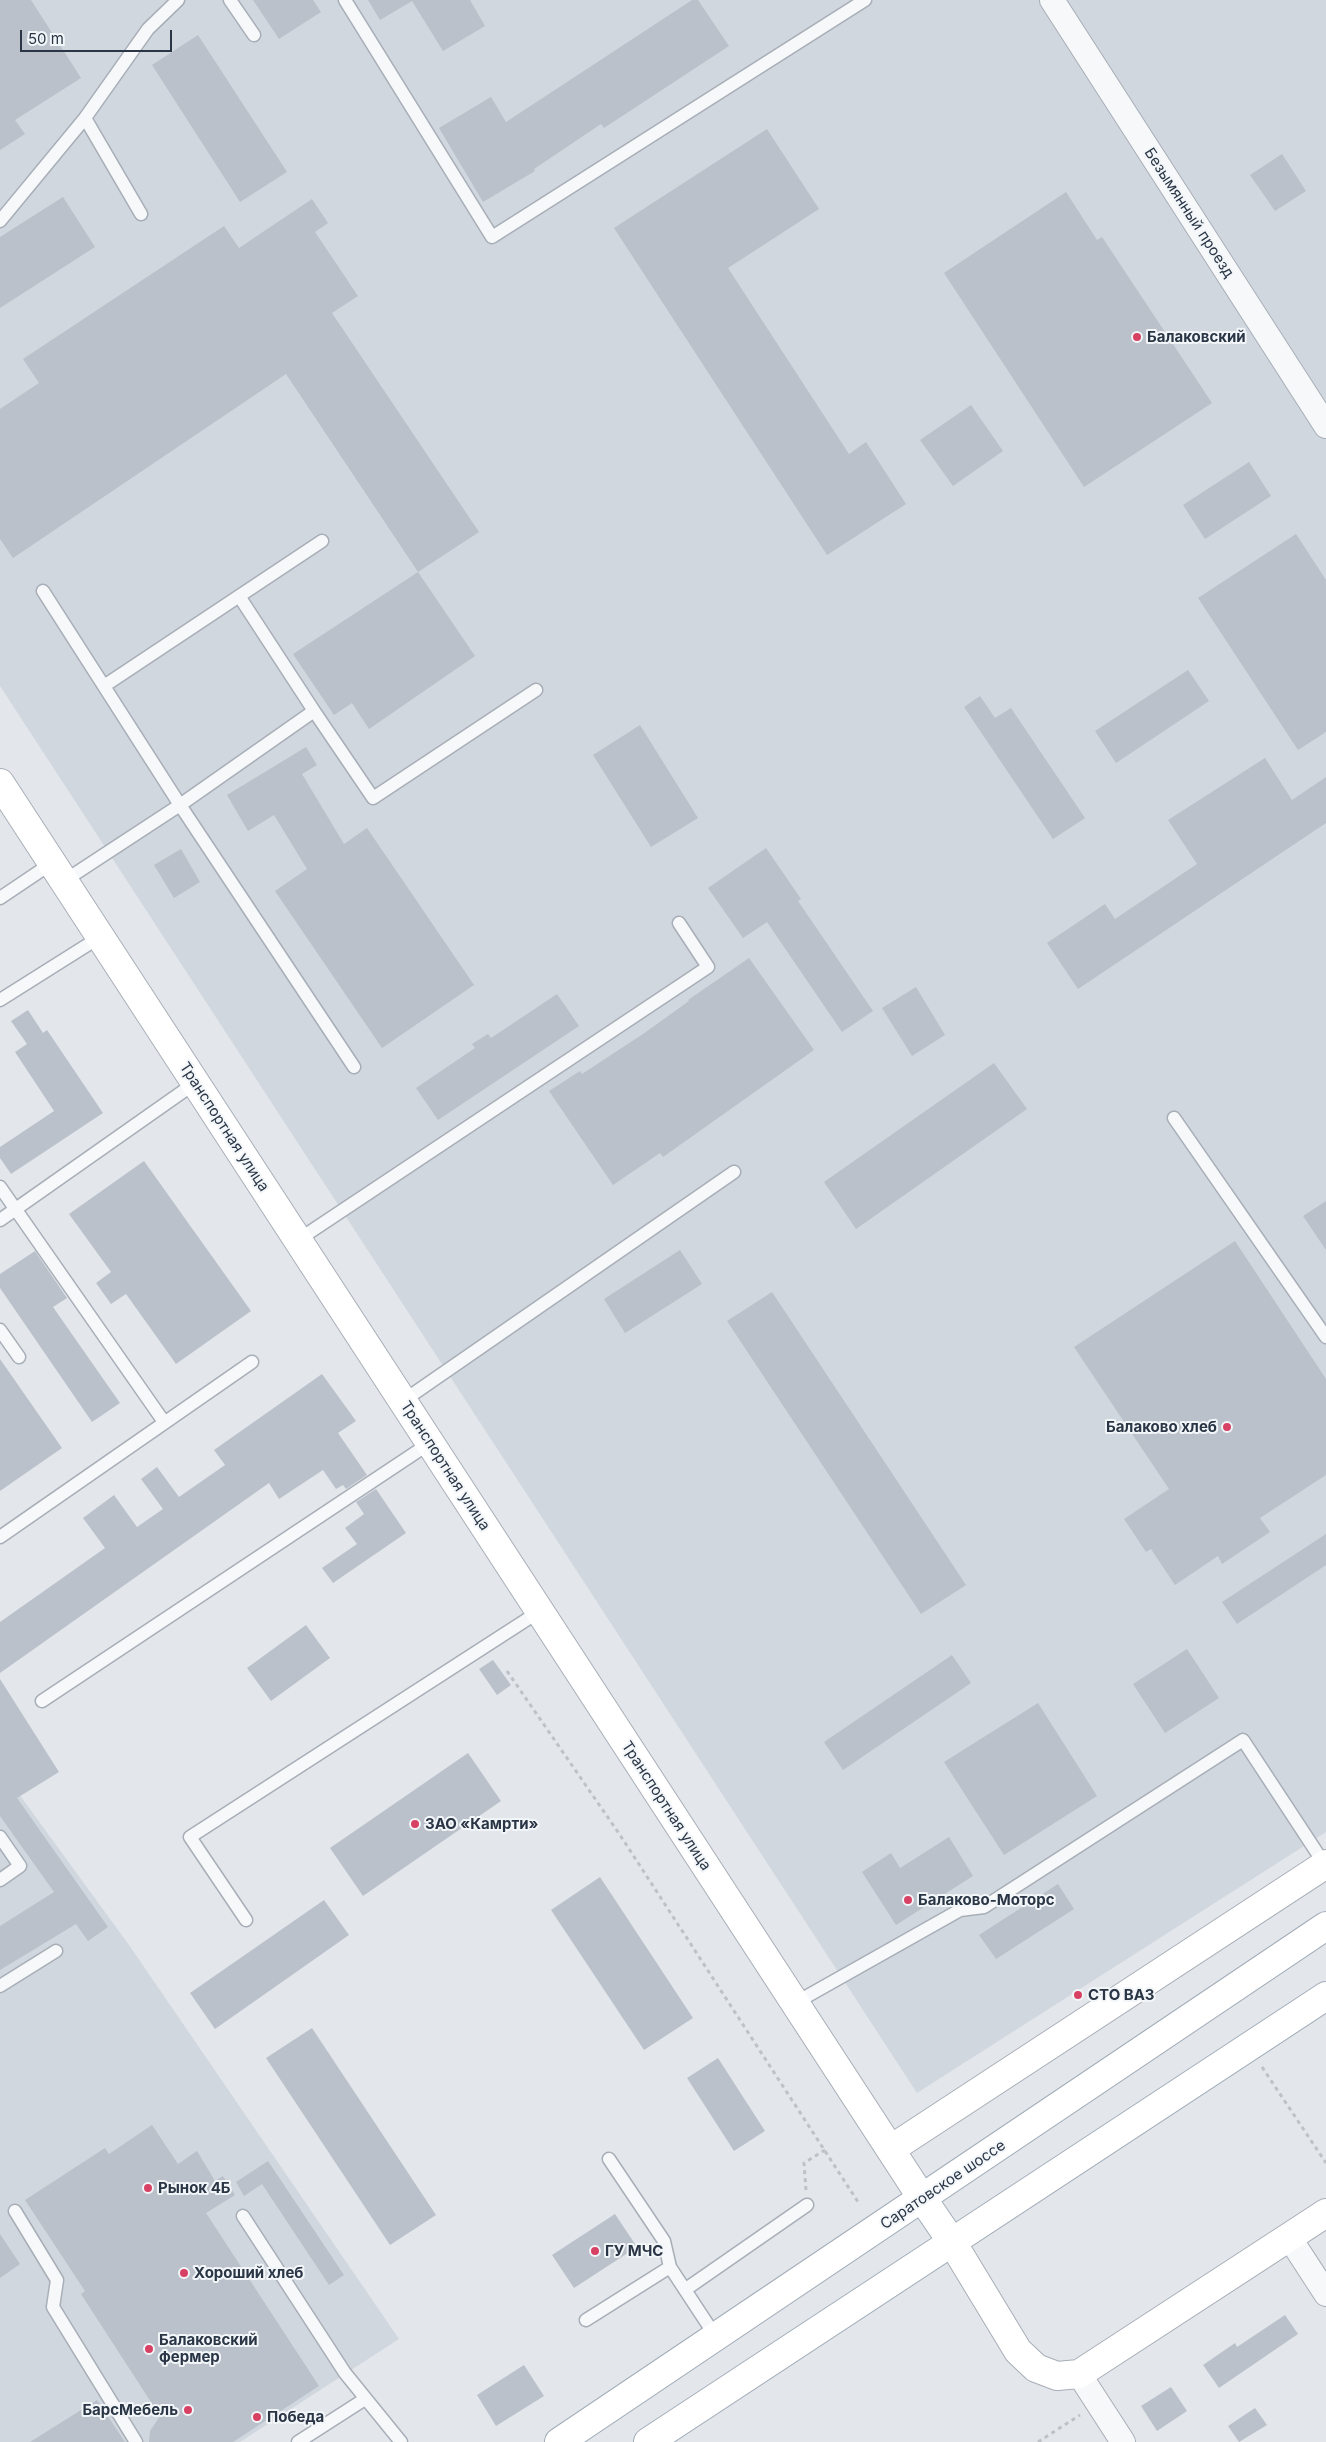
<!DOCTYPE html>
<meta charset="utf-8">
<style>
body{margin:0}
#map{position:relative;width:1326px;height:2442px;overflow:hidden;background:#e3e7ec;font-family:Inter,sans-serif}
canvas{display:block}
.scale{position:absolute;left:20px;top:30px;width:152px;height:22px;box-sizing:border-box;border:2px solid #2a3646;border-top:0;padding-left:6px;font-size:15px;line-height:18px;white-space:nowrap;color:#2a3646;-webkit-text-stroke:4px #f3f6f9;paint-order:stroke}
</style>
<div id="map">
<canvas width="1326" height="2442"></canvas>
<div class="scale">50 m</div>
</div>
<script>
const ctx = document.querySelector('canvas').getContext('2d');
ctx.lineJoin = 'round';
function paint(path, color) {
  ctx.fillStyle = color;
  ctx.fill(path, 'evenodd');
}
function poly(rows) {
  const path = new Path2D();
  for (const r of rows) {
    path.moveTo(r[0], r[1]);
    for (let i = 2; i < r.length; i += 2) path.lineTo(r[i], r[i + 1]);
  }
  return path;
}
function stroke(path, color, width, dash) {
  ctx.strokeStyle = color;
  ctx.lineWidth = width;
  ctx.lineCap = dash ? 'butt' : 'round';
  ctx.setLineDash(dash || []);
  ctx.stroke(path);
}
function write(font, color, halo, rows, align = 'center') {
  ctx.font = font + ' Inter,sans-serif';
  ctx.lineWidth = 4;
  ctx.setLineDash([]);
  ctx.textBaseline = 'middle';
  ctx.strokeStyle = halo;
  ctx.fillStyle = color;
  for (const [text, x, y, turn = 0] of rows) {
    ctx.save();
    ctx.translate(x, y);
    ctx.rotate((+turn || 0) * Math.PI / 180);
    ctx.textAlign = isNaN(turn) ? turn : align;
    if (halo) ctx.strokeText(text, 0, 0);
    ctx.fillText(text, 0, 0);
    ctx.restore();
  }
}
paint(poly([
 [0,0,1326,0,1326,1832,917,2093,0,686],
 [0,1768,129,1945,399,2339,240,2442,0,2442]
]), '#d1d7de');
paint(poly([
 [0,0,31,0,81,78,15,120,25,134,0,150],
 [253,0,313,0,321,12,279,39],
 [368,0,470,0,485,26,443,51,412,1,380,20],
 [692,0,698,0,729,46,604,128,601,124,534,169,535,171,483,202,439,128,491,97,506,122],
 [198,35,287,172,240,202,152,65],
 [767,129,819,209,728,268,849,454,866,442,906,504,827,555,614,228],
 [1282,154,1306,191,1275,211,1250,175],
 [1066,192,1097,240,1102,237,1212,403,1084,487,944,273],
 [63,197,95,247,0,308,0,237],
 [312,199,328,223,315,232,358,296,332,313,479,532,418,572,286,374,13,558,0,539,0,409,39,383,23,359,224,226,239,248],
 [971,405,1003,451,953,486,920,440],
 [1249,462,1271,496,1205,539,1183,505],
 [1296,534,1326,580,1326,732,1298,750,1198,598],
 [418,572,475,656,369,729,352,703,334,715,293,654],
 [1188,670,1209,701,1116,763,1095,731],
 [980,696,995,718,1011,708,1085,818,1053,839,964,707],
 [640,725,698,818,651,847,593,755],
 [306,747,317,765,302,774,344,844,367,828,474,985,382,1048,275,891,307,869,274,815,248,831,227,795],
 [1265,758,1292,800,1326,777,1326,823,1078,989,1047,943,1105,904,1115,919,1197,864,1168,820],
 [766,848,801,899,798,901,873,1011,842,1032,767,922,743,938,708,888],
 [181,849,200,882,174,898,154,865],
 [749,958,814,1050,663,1157,660,1153,613,1185,549,1091,580,1071,582,1074,643,1034,689,1001,688,1000],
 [916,987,945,1035,912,1056,882,1008],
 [557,994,579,1026,438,1120,416,1088,475,1048,472,1044,488,1034,491,1038],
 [28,1010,43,1033,47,1030,103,1113,11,1174,0,1158,0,1147,54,1111,15,1052,27,1044,11,1021],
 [994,1063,1027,1109,856,1229,824,1182],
 [144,1161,251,1311,176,1364,126,1294,111,1304,96,1283,111,1272,69,1214],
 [1326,1201,1326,1250,1303,1216],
 [1235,1241,1326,1379,1326,1475,1260,1518,1270,1532,1222,1564,1218,1556,1175,1585,1151,1549,1146,1552,1124,1519,1169,1489,1074,1347],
 [680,1250,702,1284,625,1333,604,1299],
 [35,1251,67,1298,53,1307,120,1403,92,1422,0,1288,0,1274],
 [772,1292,966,1585,921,1614,727,1321],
 [0,1359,62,1448,0,1491],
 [322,1374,356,1421,338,1433,367,1475,346,1489,343,1485,336,1489,323,1470,279,1499,269,1483,0,1673,0,1622,105,1548,83,1518,114,1495,137,1527,163,1509,141,1479,157,1467,179,1497,225,1465,214,1450],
 [376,1489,406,1533,333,1583,322,1568,357,1544,345,1528,364,1514,356,1502],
 [1326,1534,1326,1565,1237,1624,1222,1602],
 [306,1625,330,1658,271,1701,247,1668],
 [1187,1649,1219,1698,1165,1733,1133,1684],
 [952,1655,971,1683,843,1770,824,1742],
 [493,1660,511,1685,497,1695,479,1669],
 [0,1679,59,1772,17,1798,108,1927,88,1941,76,1924,0,1970,0,1926,54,1892,0,1816],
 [1038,1703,1097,1796,1004,1855,944,1762],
 [468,1753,501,1801,363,1896,330,1848],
 [949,1837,973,1876,896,1925,862,1872,891,1853,900,1868],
 [600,1877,693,2018,644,2050,551,1910],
 [1058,1884,1074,1909,996,1959,979,1935],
 [324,1900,349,1935,215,2029,190,1993],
 [312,2028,436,2215,390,2245,266,2058],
 [718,2058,765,2131,734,2151,687,2078],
 [152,2125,178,2164,197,2151,215,2181,223,2176,235,2195,206,2213,319,2386,233,2442,149,2442,150,2431,160,2416,81,2294,85,2291,25,2200,105,2148,109,2154],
 [268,2161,344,2275,329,2285,262,2184,244,2196,236,2182],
 [615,2214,637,2247,574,2288,552,2255],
 [0,2234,20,2264,0,2278],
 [1285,2315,1298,2334,1219,2388,1203,2365,1235,2343,1237,2347],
 [524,2365,544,2396,496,2426,477,2395],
 [1171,2387,1187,2411,1157,2431,1141,2406],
 [97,2400,125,2442,30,2442],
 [1255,2408,1267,2425,1239,2442,1228,2426]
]), '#bac1ca');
const lane = poly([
 [230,0,254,35],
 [345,0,492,237,865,0],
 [85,118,141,214],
 [0,221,85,118,148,29,178,0],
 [43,591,180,805,314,711,373,798,536,690],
 [239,596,314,711],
 [104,686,322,541],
 [64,881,180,805,354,1067],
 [0,898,52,863],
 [0,1000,100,937],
 [1174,1118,1326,1337],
 [0,1187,164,1422],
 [0,1220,195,1083],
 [298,1240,708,967,679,923],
 [0,1330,19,1357],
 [403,1401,734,1172],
 [0,1537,252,1362],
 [42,1701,430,1443],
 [0,1837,20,1866,0,1880],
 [246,1920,190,1837,540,1611],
 [0,1986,56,1951],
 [795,2003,960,1910,984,1907,1243,1740,1325,1865],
 [609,2159,664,2241,670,2267,716,2337],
 [15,2211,57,2280,53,2307,136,2442],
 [243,2216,345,2373,401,2442],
 [686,2289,807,2205],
 [586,2320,670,2267],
 [298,2442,365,2399]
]);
const street = poly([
 [1052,0,1326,426],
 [1289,2237,1326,2294],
 [1079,2374,1123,2442]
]);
const secondary = poly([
 [0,783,922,2198],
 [891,2149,1326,1864],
 [952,2242,1018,2351,1036,2368,1057,2376,1079,2374,1326,2213]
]);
const primary = poly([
 [922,2198,952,2242],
 [559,2442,1326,1926],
 [648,2442,1326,1996]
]);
stroke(lane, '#a8aeb7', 15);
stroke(street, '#a8aeb7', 26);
stroke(secondary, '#a8aeb7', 30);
stroke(primary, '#a2adb9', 30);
stroke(poly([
 [507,1671,620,1835,860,2205],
 [1262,2067,1326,2163],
 [806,2190,804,2163,825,2150],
 [1038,2442,1080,2415]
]), '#bdc2c8', 3, [4, 4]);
stroke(lane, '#f6f8fa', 12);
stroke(street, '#f6f8fa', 24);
stroke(secondary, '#fff', 28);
stroke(primary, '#fff', 28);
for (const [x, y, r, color] of [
 [1137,337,5,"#d74264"],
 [1227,1427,5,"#d74264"],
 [415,1824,5,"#d74264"],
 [908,1900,5,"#d74264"],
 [1078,1995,5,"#d74264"],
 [148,2188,5,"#d74264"],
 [595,2251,5,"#d74264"],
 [184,2273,5,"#d74264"],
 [149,2349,5,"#d74264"],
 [188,2410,5,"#d74264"],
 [257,2417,5,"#d74264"]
]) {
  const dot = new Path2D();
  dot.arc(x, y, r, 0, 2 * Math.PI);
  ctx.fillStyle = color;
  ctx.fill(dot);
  stroke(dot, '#f3f6f9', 2);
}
write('15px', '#2a3646', '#f3f6f9', [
 ["Безымянный проезд",1189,213,57],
 ["Транспортная улица",224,1127,57],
 ["Транспортная улица",445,1466,57],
 ["Транспортная улица",666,1806,57],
 ["Саратовское шоссе",943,2185,-34]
]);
write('bold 15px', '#2a3646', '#f3f6f9', [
 ["Балаковский",1147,337],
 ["Балаково хлеб",1217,1427,"right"],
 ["ЗАО «Камрти»",425,1824],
 ["Балаково-Моторс",918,1900],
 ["СТО ВАЗ",1088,1995],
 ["Рынок 4Б",158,2188],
 ["ГУ МЧС",605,2251],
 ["Хороший хлеб",194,2273],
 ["Балаковский",159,2340],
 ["фермер",159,2357],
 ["БарсМебель",178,2410,"right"],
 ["Победа",267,2417]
], 'left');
</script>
